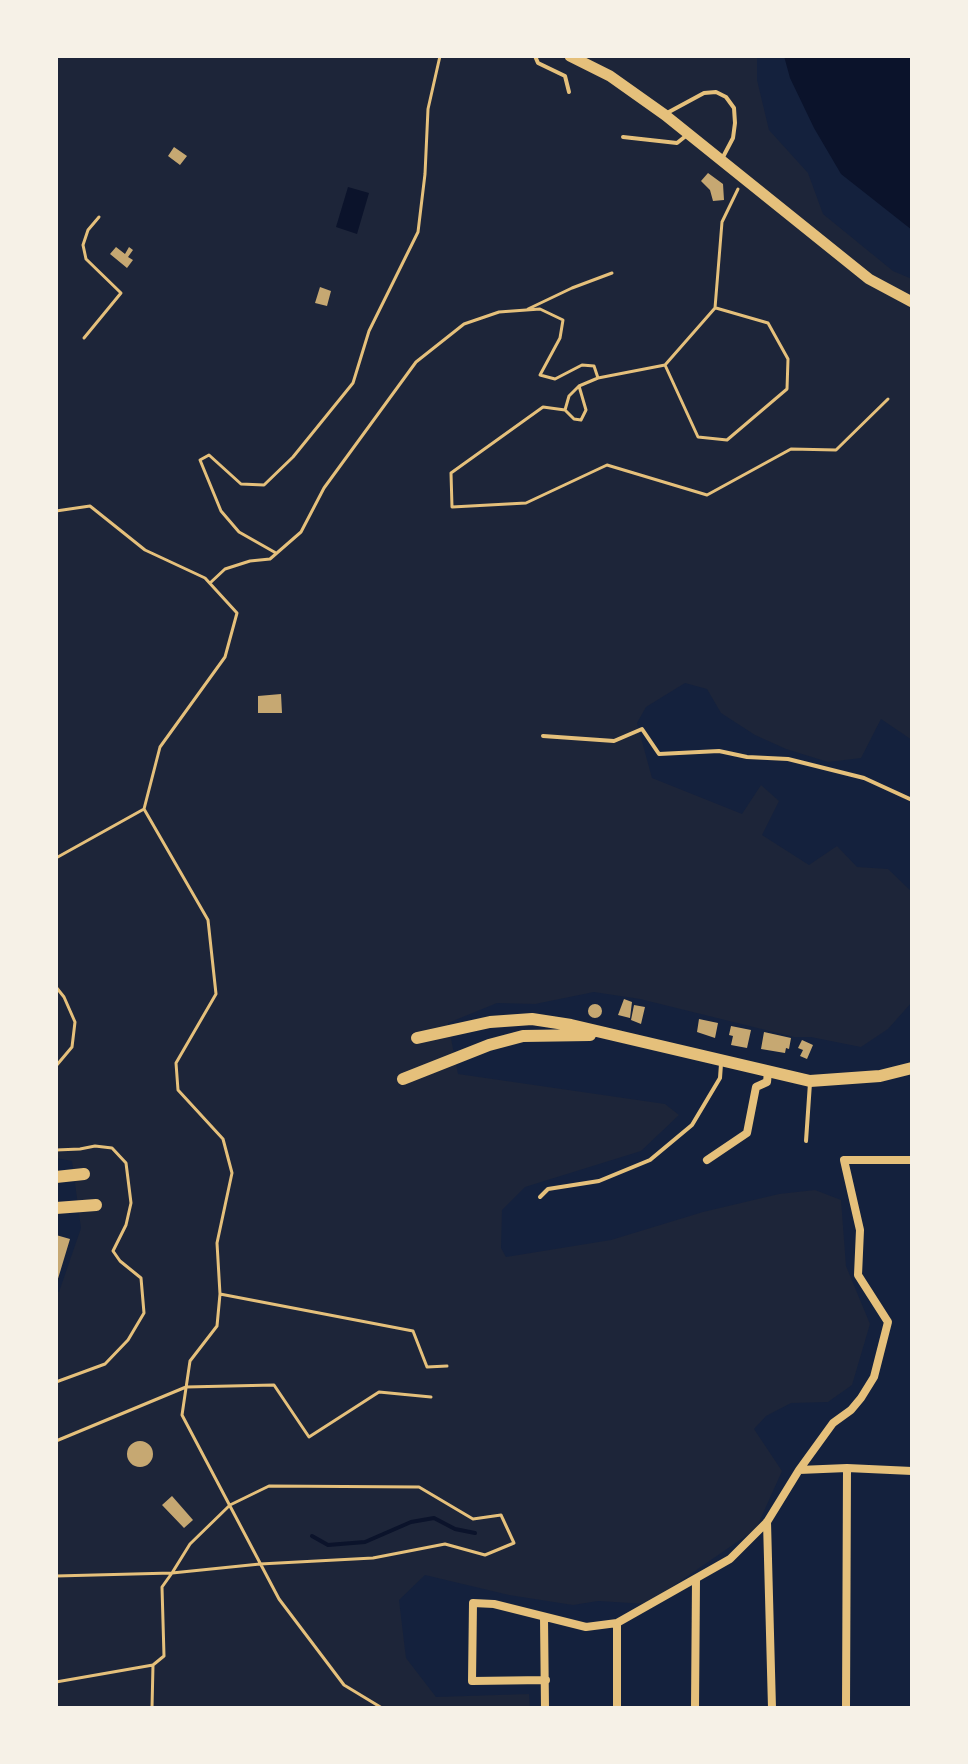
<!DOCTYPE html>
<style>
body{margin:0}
#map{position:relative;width:968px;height:1764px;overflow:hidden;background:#14213d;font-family:Mulish,sans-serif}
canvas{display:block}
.frame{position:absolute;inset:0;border:58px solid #f6f1e7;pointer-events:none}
</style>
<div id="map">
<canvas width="968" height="1764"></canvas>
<div class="frame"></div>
</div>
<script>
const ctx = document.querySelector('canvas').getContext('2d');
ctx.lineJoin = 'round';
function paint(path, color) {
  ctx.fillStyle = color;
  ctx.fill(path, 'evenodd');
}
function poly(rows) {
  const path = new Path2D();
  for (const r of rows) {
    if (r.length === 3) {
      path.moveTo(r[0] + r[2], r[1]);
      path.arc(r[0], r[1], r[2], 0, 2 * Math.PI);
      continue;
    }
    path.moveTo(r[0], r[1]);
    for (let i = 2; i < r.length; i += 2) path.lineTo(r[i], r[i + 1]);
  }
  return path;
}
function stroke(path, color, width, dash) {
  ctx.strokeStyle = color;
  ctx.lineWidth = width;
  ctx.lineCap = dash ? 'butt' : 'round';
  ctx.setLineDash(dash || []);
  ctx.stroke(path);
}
paint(poly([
 [56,56,757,56,757,80,769,130,808,173,823,214,893,271,912,279,912,740,881,719,861,758,828,762,786,749,755,735,721,713,707,689,685,683,646,707,637,723,652,778,742,814,761,785,779,801,762,835,809,865,837,846,857,867,888,869,912,892,912,1002,888,1029,861,1047,811,1037,794,1037,640,999,594,992,535,1004,497,1003,448,1023,458,1074,665,1104,679,1115,641,1151,525,1187,502,1210,501,1248,506,1257,611,1240,703,1212,779,1194,815,1190,841,1200,846,1266,870,1324,852,1385,828,1402,791,1403,766,1416,754,1429,782,1471,756,1529,647,1604,598,1601,573,1605,509,1595,425,1575,399,1600,406,1658,436,1697,529,1694,530,1708,56,1708,56,1292,59,1292,81,1228,72,1161,56,1158]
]), '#1d2539');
paint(poly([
 [784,56,912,56,912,230,841,174,814,128,790,78],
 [348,187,369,193,357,234,336,227]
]), '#0b132b');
stroke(poly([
 [312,1536,328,1545,365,1542,411,1522,434,1518,455,1529,475,1533]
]), '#0b132b', 4);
paint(poly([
 [174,147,187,156,180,165,168,156],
 [708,173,723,184,724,200,713,201,710,190,701,181],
 [116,247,125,254,129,247,133,250,128,257,133,260,127,268,110,254],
 [320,287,331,291,327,306,315,303],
 [281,694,282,713,258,713,258,696],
 [624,999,632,1002,630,1018,618,1015],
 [595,1011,7],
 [634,1005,645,1007,641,1024,631,1020],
 [699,1019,718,1023,715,1038,697,1032],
 [731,1026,751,1030,747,1048,731,1045,733,1036,729,1035],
 [764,1032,791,1038,789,1049,786,1048,785,1053,761,1049],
 [802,1040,813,1045,807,1059,800,1056,803,1050,798,1048],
 [56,1235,70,1239,57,1282,56,1281],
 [140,1454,13],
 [172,1496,193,1520,184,1528,162,1505]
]), '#c6a872');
stroke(poly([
 [528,309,572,288,612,273],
 [84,338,121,293,86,259,83,245,88,230,99,217],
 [665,365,698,437,727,440,787,389,788,359,768,323,716,308],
 [579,386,586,410,581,420,574,419,565,410,569,396,579,386,598,378,665,365,715,308,722,222,738,189],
 [565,410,543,407,451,473,452,507,526,503,607,465,707,495,791,449,836,450,888,399],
 [56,511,90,506,145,550,205,578,237,613,225,657,160,747,144,809,208,920,216,994,176,1063,178,1090,223,1139,232,1173,217,1243,220,1294,217,1326,190,1361,182,1415,279,1599,344,1685,382,1708],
 [276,553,239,532,221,511,200,460,209,455,241,484,264,485,293,457,353,383,369,331,418,232,425,174,428,109,440,56],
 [210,583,225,569,250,561,270,559,301,532,324,488,416,362,464,324,499,312,540,309,563,320,560,338,540,375,555,379,582,365,594,366,598,378],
 [56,858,144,809],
 [56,987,64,997,75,1022,72,1047,56,1066],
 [56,1150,80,1149,95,1146,112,1148,126,1163,131,1203,126,1225,113,1251,120,1261,141,1278,144,1313,128,1340,105,1364,56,1382],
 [220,1294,413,1331,427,1367,447,1366],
 [56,1441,186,1387,274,1385,309,1437,379,1392,431,1397],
 [56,1576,172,1573,260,1564,373,1558,445,1544,485,1555,514,1543,501,1515,473,1519,419,1487,269,1486,230,1505,190,1544,172,1573,162,1587,164,1656,153,1665,152,1708],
 [56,1682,153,1665]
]), '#e5c07b', 3);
stroke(poly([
 [535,56,538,63,565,76,569,92],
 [667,113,704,93,716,92,726,97,734,108,735,123,733,138,723,157],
 [623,137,677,143,687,135],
 [543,736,614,741,642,729,659,754,719,751,747,757,788,759,864,778,912,800],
 [806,1141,810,1083],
 [540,1197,548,1189,599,1181,650,1160,692,1125,720,1078,721,1064]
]), '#e5c07b', 4);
stroke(poly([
 [707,1160,747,1133,756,1087,767,1082,768,1072],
 [799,1470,833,1423,851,1410,861,1398,874,1377,888,1322,858,1275,860,1230,844,1160,912,1160],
 [767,1522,772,1708],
 [544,1618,545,1708],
 [546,1680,472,1681,473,1603,494,1604,586,1627,617,1623,730,1559,767,1522,799,1470,847,1468,912,1471],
 [617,1708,617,1623],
 [695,1708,696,1580],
 [846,1708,847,1468]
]), '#e5c07b', 8);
stroke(poly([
 [570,56,610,76,665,115,869,279,912,302]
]), '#e5c07b', 11);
stroke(poly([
 [417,1038,490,1022,532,1019,571,1025,810,1081,880,1076,912,1068],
 [403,1079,489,1045,523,1036,590,1035],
 [56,1177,84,1174],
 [56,1208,96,1205]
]), '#e5c07b', 12);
</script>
